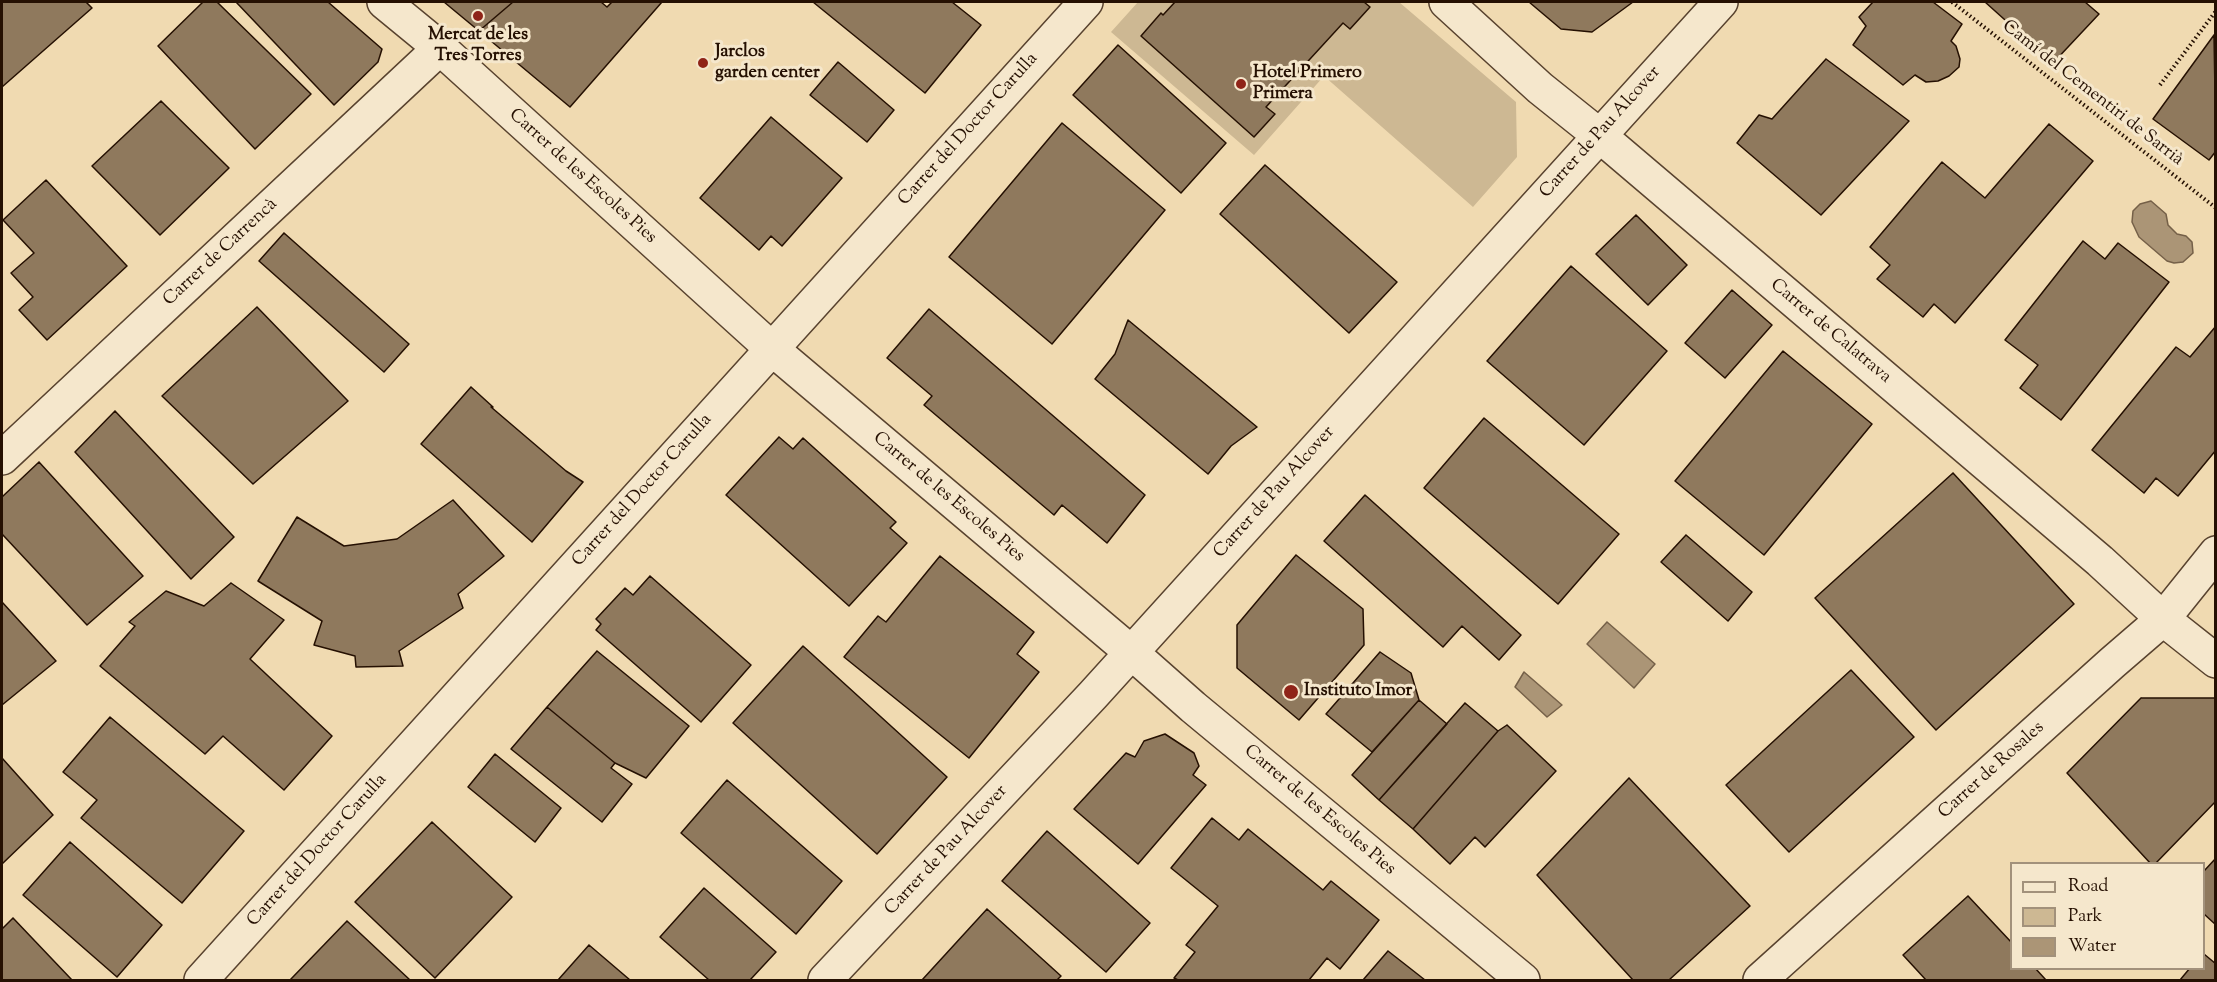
<!DOCTYPE html>
<meta charset="utf-8">
<style>
body{margin:0}
#map{position:relative;width:2217px;height:982px;overflow:hidden;background:#f0dab1;font-family:"Sorts Mill Goudy",serif}
canvas{display:block}
.frame{position:absolute;inset:0;border:3px solid #251002;pointer-events:none}
.legend{position:absolute;left:2010px;top:862px;width:195px;height:108px;box-sizing:border-box;background:#f5e7cc;border:2px solid #a2917b;margin:0;padding:8px 10px;list-style:none;font-size:18px;color:#251002}
.legend li{display:flex;align-items:center;gap:12px;height:30px}
.legend b{width:30px;border:2px solid #a2917b}
</style>
<div id="map">
<canvas width="2217" height="982"></canvas>
<div class="frame"></div>
<ul class="legend">
<li><b style="height:8px;background:#f5e7cc"></b>Road</li>
<li><b style="height:16px;background:#cdb893"></b>Park</li>
<li><b style="height:16px;background:#ab9576"></b>Water</li>
</ul>
</div>
<script>
const ctx = document.querySelector('canvas').getContext('2d');
ctx.lineJoin = 'round';
function paint(path, color) {
  ctx.fillStyle = color;
  ctx.fill(path, 'evenodd');
}
function poly(rows) {
  const path = new Path2D();
  for (const r of rows) {
    path.moveTo(r[0], r[1]);
    for (let i = 2; i < r.length; i += 2) path.lineTo(r[i], r[i + 1]);
  }
  return path;
}
function stroke(path, color, width, dash) {
  ctx.strokeStyle = color;
  ctx.lineWidth = width;
  ctx.lineCap = dash ? 'butt' : 'round';
  ctx.setLineDash(dash || []);
  ctx.stroke(path);
}
function write(font, color, halo, rows, align = 'center') {
  ctx.font = font + ' "Sorts Mill Goudy",serif';
  ctx.lineWidth = 6;
  ctx.setLineDash([]);
  ctx.textBaseline = 'middle';
  ctx.strokeStyle = halo;
  ctx.fillStyle = color;
  for (const [text, x, y, turn = 0] of rows) {
    ctx.save();
    ctx.translate(x, y);
    ctx.rotate((+turn || 0) * Math.PI / 180);
    ctx.textAlign = isNaN(turn) ? turn : align;
    if (halo) ctx.strokeText(text, 0, 0);
    ctx.fillText(text, 0, 0);
    ctx.restore();
  }
}
paint(poly([
 [1138,2,1175,2,1163,15,1160,13,1141,36,1254,137,1275,115,1266,107,1343,23,1350,29,1370,7,1364,2,1399,2,1516,102,1517,157,1473,207,1324,76,1254,155,1111,32]
]), '#cdb893');
const water = poly([
 [2151,201,2166,214,2168,225,2177,234,2186,236,2192,242,2193,253,2183,262,2174,263,2167,261,2139,237,2132,222,2133,211,2140,204,2151,201],
 [1607,622,1655,664,1634,688,1587,644,1607,622],
 [1524,672,1562,705,1547,717,1515,687,1524,672]
]);
paint(water, '#ab9576');
stroke(water, '#756048', 1.5);
const building = poly([
 [2,2,86,2,92,8,2,87,2,2],
 [203,2,217,2,311,94,255,149,158,46,203,2],
 [236,2,328,2,382,49,378,62,334,105,236,2],
 [444,2,513,2,479,31,444,2],
 [513,2,601,2,607,7,612,2,662,2,570,107,479,31,513,2],
 [813,2,952,2,981,25,925,93,813,2],
 [1175,2,1364,2,1370,7,1350,29,1343,23,1266,107,1275,114,1254,137,1141,36,1161,13,1163,15,1175,2],
 [1529,2,1633,2,1592,32,1561,29,1529,2],
 [1873,2,1933,2,1962,24,1951,41,1956,46,1960,59,1959,67,1949,76,1938,81,1926,82,1915,75,1903,85,1853,45,1866,26,1859,17,1873,2],
 [1985,2,2085,2,2099,14,2053,63,1985,2],
 [2214,35,2216,151,2209,160,2153,119,2214,35],
 [1118,45,1226,143,1181,193,1073,95,1118,45],
 [1826,59,1909,121,1821,215,1737,143,1759,115,1772,119,1826,59],
 [838,62,894,110,867,142,810,95,838,62],
 [161,101,229,168,160,235,92,166,161,101],
 [771,117,842,178,782,246,771,236,759,250,700,198,771,117],
 [1062,123,1165,210,1052,344,949,257,1062,123],
 [2049,124,2093,161,1955,323,1934,304,1923,317,1877,279,1890,265,1870,247,1942,162,1985,198,2049,124],
 [1265,165,1397,282,1349,333,1220,214,1265,165],
 [46,180,127,266,47,340,19,310,33,297,11,273,34,253,3,220,46,180],
 [1636,215,1687,265,1648,305,1596,254,1636,215],
 [284,233,409,344,384,372,259,261,284,233],
 [2083,241,2105,259,2118,243,2169,282,2061,420,2020,388,2038,365,2005,340,2083,241],
 [1571,266,1667,351,1584,445,1487,361,1571,266],
 [1732,290,1772,325,1725,378,1685,343,1732,290],
 [257,307,348,401,253,484,162,396,257,307],
 [929,309,1145,495,1107,543,1062,505,1054,515,924,405,932,396,887,358,929,309],
 [1128,320,1257,427,1231,446,1208,474,1095,379,1115,354,1128,320],
 [2216,326,2216,450,2178,496,2156,478,2144,493,2092,450,2176,347,2190,357,2216,326],
 [1783,351,1872,424,1764,555,1675,481,1783,351],
 [471,387,493,407,491,407,566,471,583,482,532,542,421,444,471,387],
 [115,411,234,537,191,579,75,452,115,411],
 [1484,418,1619,534,1558,604,1424,488,1484,418],
 [779,437,793,449,803,438,896,522,890,528,907,543,849,606,726,495,779,437],
 [39,462,143,576,87,625,2,534,2,497,39,462],
 [1953,473,2074,604,1936,730,1815,598,1953,473],
 [1365,495,1521,635,1499,660,1462,626,1443,647,1324,541,1365,495],
 [453,500,504,556,458,594,463,608,399,651,403,666,356,667,355,656,314,645,322,621,258,581,297,517,344,546,397,539,453,500],
 [1686,535,1752,592,1728,621,1661,562,1686,535],
 [1296,555,1363,609,1364,645,1299,720,1237,668,1237,625,1296,555],
 [940,556,1034,632,1017,654,1039,672,969,758,844,657,878,616,886,622,940,556],
 [650,576,751,665,701,722,596,630,601,624,596,619,625,588,633,595,650,576],
 [231,583,284,620,250,659,332,736,284,790,223,736,205,754,100,666,135,626,129,622,166,591,204,606,231,583],
 [2,602,56,661,2,705,2,602],
 [803,646,947,777,877,854,733,723,803,646],
 [597,651,689,726,646,778,615,763,547,707,597,651],
 [1380,652,1411,673,1419,700,1372,752,1326,714,1380,652],
 [1851,670,1914,737,1789,852,1726,785,1851,670],
 [2141,698,2216,698,2216,801,2155,864,2151,864,2067,773,2141,698],
 [1419,700,1447,724,1379,800,1352,775,1419,700],
 [1465,703,1498,731,1413,829,1379,800,1465,703],
 [547,707,615,763,611,768,632,784,602,822,511,749,547,707],
 [110,717,244,831,182,903,81,818,97,800,63,772,110,717],
 [1507,725,1556,771,1485,847,1475,837,1450,864,1413,829,1498,731,1507,725],
 [1165,734,1194,753,1199,766,1193,775,1206,785,1138,864,1074,809,1126,753,1135,757,1144,741,1165,734],
 [495,754,561,808,535,842,468,787,495,754],
 [2,758,53,815,2,864,2,758],
 [1629,778,1750,906,1669,980,1633,980,1537,875,1629,778],
 [727,780,842,881,796,934,681,833,727,780],
 [1212,818,1239,840,1248,829,1323,890,1331,881,1379,920,1340,969,1327,958,1309,980,1178,980,1174,978,1195,952,1186,945,1218,906,1171,868,1212,818],
 [432,822,512,897,435,978,355,902,432,822],
 [1047,831,1150,923,1106,972,1002,881,1047,831],
 [70,842,162,925,117,977,23,895,70,842],
 [2216,858,2216,925,2204,914,2204,871,2216,858],
 [704,888,776,952,750,980,709,980,660,937,704,888],
 [1968,896,2012,943,2012,968,2035,968,2046,980,1926,980,1903,955,1968,896],
 [987,909,1061,976,1057,980,922,980,987,909],
 [13,918,72,980,2,980,2,929,13,918],
 [347,921,410,980,290,980,347,921],
 [589,945,630,980,558,980,589,945],
 [1388,951,1425,980,1363,980,1388,951],
 [2204,954,2216,964,2216,980,2180,980,2190,968,2204,968,2204,954]
]);
paint(building, '#8f795d');
stroke(building, '#251002', 1.5);
const street = poly([
 [384,2,440,48,772,349,1132,653,1193,707,1523,980],
 [1446,2,1540,88,1600,136,2100,561,2163,619,2216,661],
 [2,458,440,48],
 [201,980,1086,2],
 [825,980,1093,695,1721,2],
 [1760,980,2112,663,2163,619,2216,553]
]);
stroke(street, '#58422e', 36);
stroke(poly([
 [1952,2,2216,208],
 [2160,85,2216,11]
]), '#251002', 4, [1.5, 3]);
stroke(street, '#f5e7cc', 33);
for (const [x, y, r, color] of [
 [478,16,6,"#8f2418"],
 [703,63,6,"#8f2418"],
 [1241,84,6,"#8f2418"],
 [1291,692,8,"#8f2418"]
]) {
  const dot = new Path2D();
  dot.arc(x, y, r, 0, 2 * Math.PI);
  ctx.fillStyle = color;
  ctx.fill(dot);
  stroke(dot, '#f5e7cc', 2);
}
write('bold 18px', '#251002', '#f5e7cc', [
 ["Mercat de les",478,36,"center"],
 ["Tres Torres",478,57,"center"],
 ["Jarclos",715,53],
 ["garden center",715,74],
 ["Hotel Primero",1253,74],
 ["Primera",1253,95],
 ["Instituto Imor",1304,692]
], 'left');
write('18px', '#251002', '#f5e7cc', [
 ["Camí del Cementiri de Sarrià",2092,94,38],
 ["Carrer del Doctor Carulla",969,130,-48],
 ["Carrer de Pau Alcover",1601,133,-48],
 ["Carrer de les Escoles Pies",582,177,42],
 ["Carrer de Carrencà",221,253,-43],
 ["Carrer de Calatrava",1830,332,40],
 ["Carrer del Doctor Carulla",643,491,-48],
 ["Carrer de Pau Alcover",1275,493,-48],
 ["Carrer de les Escoles Pies",948,498,40],
 ["Carrer de Rosales",1992,771,-42],
 ["Carrer de les Escoles Pies",1319,811,40],
 ["Carrer del Doctor Carulla",318,851,-48],
 ["Carrer de Pau Alcover",947,851,-47]
]);
</script>
